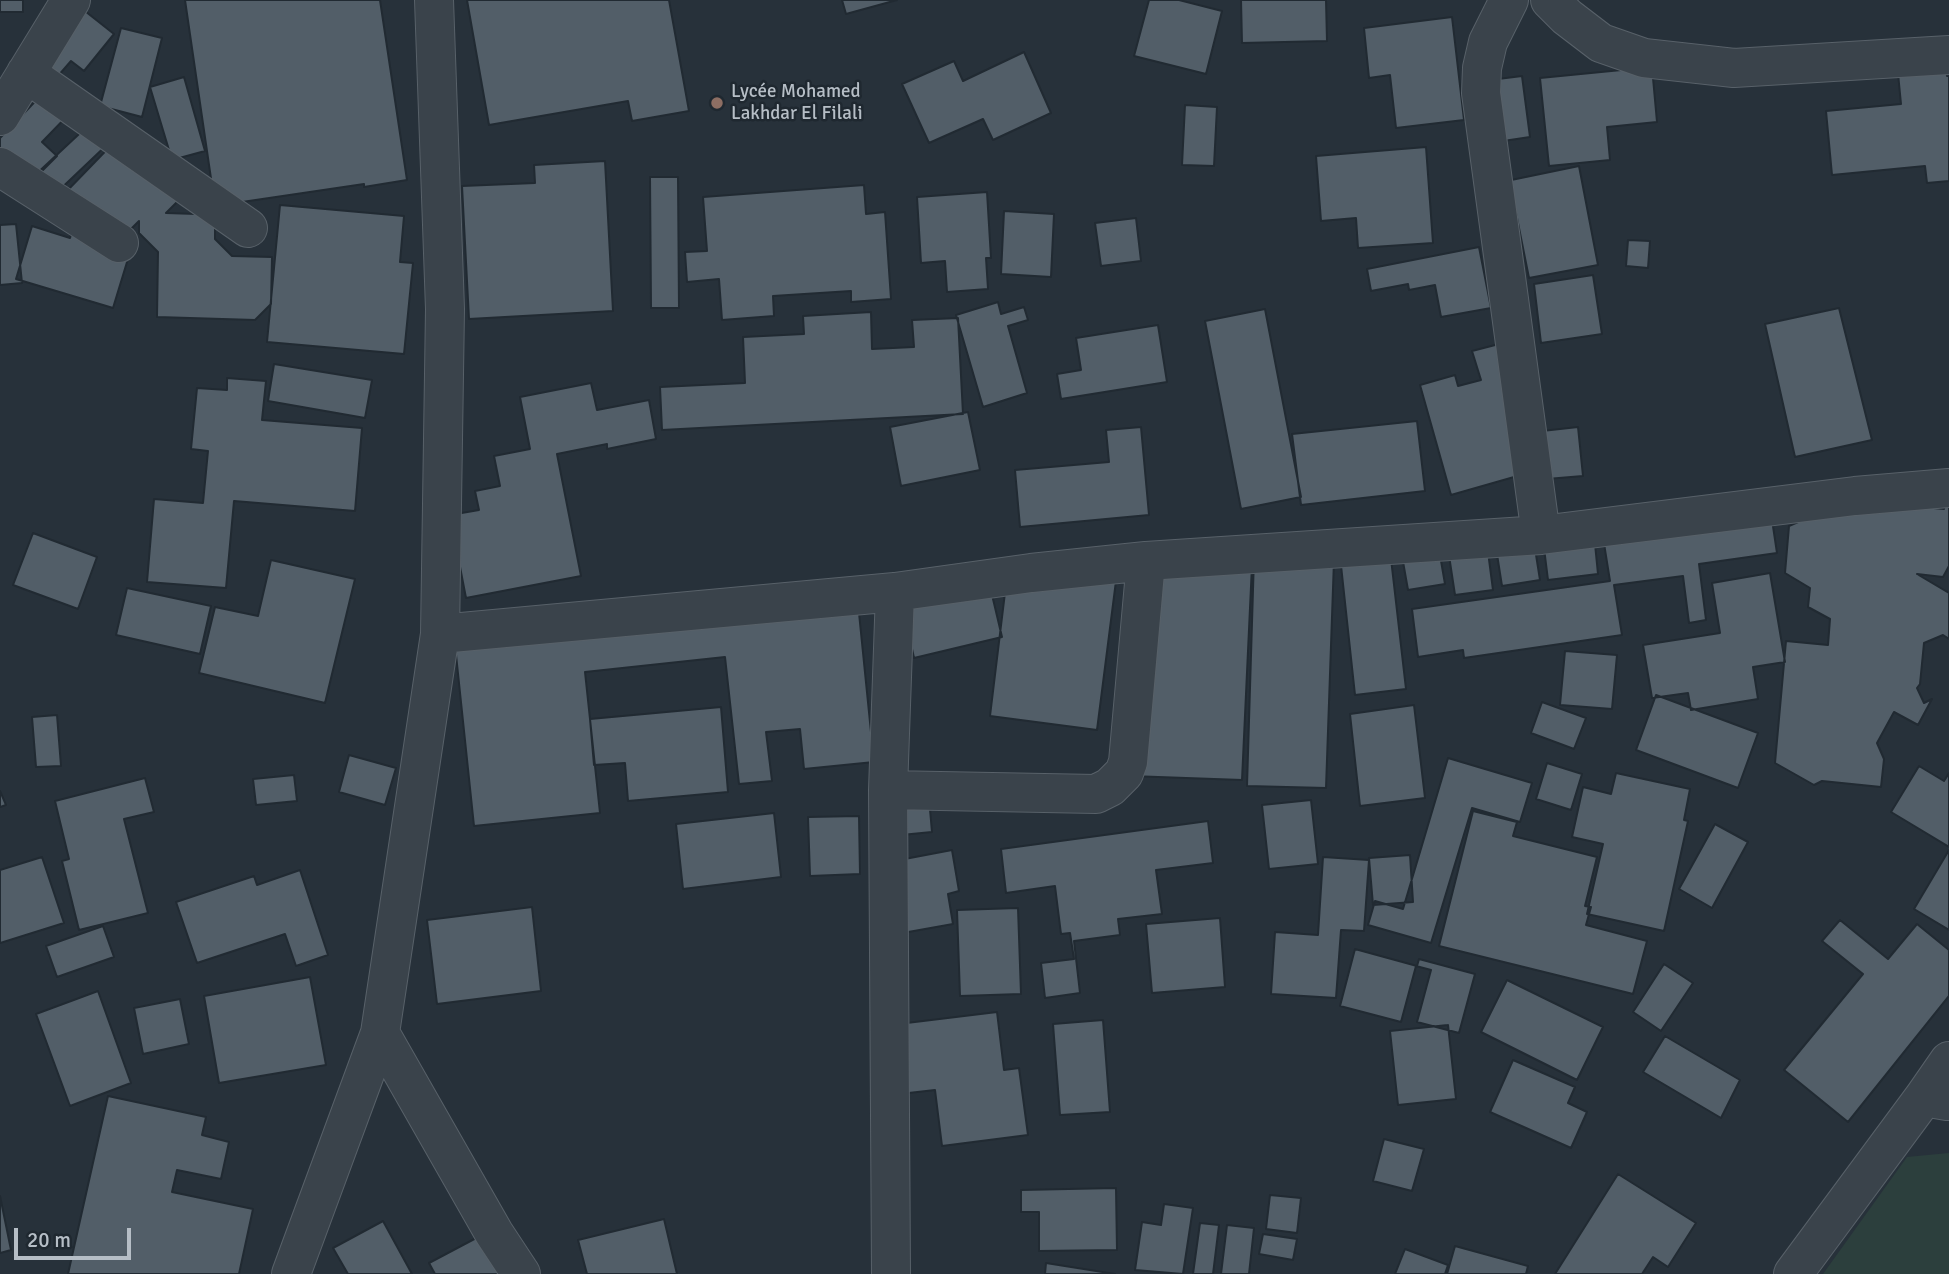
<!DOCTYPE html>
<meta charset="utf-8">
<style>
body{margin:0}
#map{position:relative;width:1949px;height:1274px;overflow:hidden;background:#27313a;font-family:Signika,sans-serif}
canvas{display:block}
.scale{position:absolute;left:14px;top:1228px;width:117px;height:32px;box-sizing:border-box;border:4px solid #b6bec6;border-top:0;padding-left:9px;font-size:21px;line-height:24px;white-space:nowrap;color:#b6bec6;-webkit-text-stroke:5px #1f2830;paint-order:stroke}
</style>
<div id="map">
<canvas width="1949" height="1274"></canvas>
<div class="scale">20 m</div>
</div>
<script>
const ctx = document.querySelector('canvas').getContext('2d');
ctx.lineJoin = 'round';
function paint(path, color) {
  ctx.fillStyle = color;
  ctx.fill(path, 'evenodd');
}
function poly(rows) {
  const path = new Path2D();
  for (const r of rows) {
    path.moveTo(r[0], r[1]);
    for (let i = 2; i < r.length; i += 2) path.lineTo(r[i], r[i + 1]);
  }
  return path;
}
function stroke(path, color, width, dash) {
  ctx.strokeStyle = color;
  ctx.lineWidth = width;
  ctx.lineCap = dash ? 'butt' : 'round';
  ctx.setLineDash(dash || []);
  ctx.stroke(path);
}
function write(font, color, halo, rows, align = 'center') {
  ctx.font = font + ' Signika,sans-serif';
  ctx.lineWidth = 5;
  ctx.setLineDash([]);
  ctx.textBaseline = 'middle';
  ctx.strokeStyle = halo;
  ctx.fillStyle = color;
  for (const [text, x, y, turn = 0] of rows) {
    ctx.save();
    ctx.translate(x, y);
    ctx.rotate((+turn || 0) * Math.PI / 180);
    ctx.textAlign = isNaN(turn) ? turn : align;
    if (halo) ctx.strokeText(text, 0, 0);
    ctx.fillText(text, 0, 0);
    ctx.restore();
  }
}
paint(poly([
 [1949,1153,1949,1274,1823,1274,1907,1157]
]), '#2c3f3d');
const building = poly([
 [0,0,23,0,23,12,0,12,0,0],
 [71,0,114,34,84,71,71,61,58,76,24,49,71,0],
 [185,0,380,0,407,180,364,187,364,184,215,206,185,0],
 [467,0,669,0,689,111,632,121,628,101,489,125,467,0],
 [842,0,897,0,846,14,842,0],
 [1149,0,1179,0,1222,11,1206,74,1134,56,1149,0],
 [1241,0,1326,0,1327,41,1242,43,1241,0],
 [1452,17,1464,120,1396,128,1390,75,1369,78,1364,28,1452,17],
 [121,28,162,38,142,117,100,106,121,28],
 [1944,48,1947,76,1949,76,1949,181,1927,183,1925,166,1832,175,1826,111,1901,104,1896,53,1944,48],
 [1024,52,1051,113,993,140,983,119,929,143,902,84,954,61,963,81,1024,52],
 [1652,67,1657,122,1607,127,1610,160,1549,166,1540,78,1652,67],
 [1522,76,1530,137,1490,143,1482,81,1522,76],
 [184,77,205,151,172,160,150,87,184,77],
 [51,85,75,108,42,142,57,156,27,186,0,160,0,138,51,85],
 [1185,105,1217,107,1214,166,1182,165,1185,105],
 [93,121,112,140,52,197,32,178,93,121],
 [124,132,186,193,166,213,197,214,215,209,215,239,232,256,272,257,271,304,255,320,157,317,158,252,139,233,139,221,132,228,98,228,64,194,124,132],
 [1426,147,1433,243,1358,248,1356,218,1321,221,1316,156,1426,147],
 [605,161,613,311,469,319,462,186,535,183,534,165,605,161],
 [1579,166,1598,265,1529,278,1515,208,1487,185,1579,166],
 [650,177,678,177,679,308,651,308,650,177],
 [864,185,866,214,885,212,891,299,851,302,851,291,773,296,774,316,722,320,719,279,687,282,685,252,707,251,703,197,864,185],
 [987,192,991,258,986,258,988,289,947,292,945,261,921,263,917,197,987,192],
 [280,205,404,216,400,262,413,263,404,354,267,342,280,205],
 [1004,211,1054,214,1051,277,1001,274,1004,211],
 [1136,218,1141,261,1101,266,1095,223,1136,218],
 [16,224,22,283,0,285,0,225,16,224],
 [32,226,70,238,72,231,131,249,113,308,16,279,32,226],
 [1628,240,1650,241,1648,268,1626,266,1628,240],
 [1479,247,1491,308,1441,317,1435,285,1409,290,1408,284,1371,291,1367,269,1479,247],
 [1593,275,1602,334,1541,343,1534,284,1593,275],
 [998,302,1001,314,1024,307,1028,320,1008,326,1027,393,983,407,956,315,998,302],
 [1839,308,1872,440,1795,457,1765,324,1839,308],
 [1265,309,1301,497,1241,509,1205,321,1265,309],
 [871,312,872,349,914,347,912,320,958,318,963,414,662,430,660,387,745,383,743,337,804,334,803,316,871,312],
 [1158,325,1167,382,1061,399,1057,374,1081,370,1076,338,1158,325],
 [1499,344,1535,471,1451,495,1420,385,1455,375,1458,386,1481,380,1472,351,1499,344],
 [274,364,372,380,365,418,268,401,274,364],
 [227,378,266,381,262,420,362,428,355,511,234,501,226,588,147,582,154,499,203,503,208,451,191,449,197,388,227,390,227,378],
 [591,383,597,410,649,400,656,439,607,449,607,444,557,454,581,576,466,598,450,515,479,510,475,491,500,486,494,456,530,449,520,397,591,383],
 [968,412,980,470,901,486,890,427,968,412],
 [1417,421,1425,491,1301,505,1292,434,1417,421],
 [1141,427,1149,515,1020,527,1015,470,1109,462,1106,430,1141,427],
 [1578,427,1583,476,1547,479,1542,431,1578,427],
 [1946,488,1949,488,1949,566,1943,577,1917,574,1949,593,1949,639,1943,635,1924,643,1920,684,1917,688,1924,703,1932,699,1918,725,1894,712,1877,743,1884,759,1881,787,1822,781,1814,785,1775,763,1786,641,1828,645,1830,619,1808,607,1810,588,1785,573,1789,526,1848,500,1944,509,1946,488],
 [1770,506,1777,553,1699,564,1706,620,1689,623,1683,576,1614,585,1622,635,1464,658,1463,650,1418,657,1412,609,1610,581,1602,531,1770,506],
 [33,533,97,557,78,609,13,585,33,533],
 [1594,534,1598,574,1548,580,1543,540,1594,534],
 [1534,542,1540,580,1502,586,1496,548,1534,542],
 [1487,544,1493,590,1455,595,1448,549,1487,544],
 [1439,549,1445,584,1408,590,1402,556,1439,549],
 [1390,550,1406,689,1355,695,1340,556,1390,550],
 [1254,557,1334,560,1326,788,1247,786,1254,557],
 [271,560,355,579,325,703,199,673,215,607,258,616,271,560],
 [1140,561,1252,565,1242,780,1130,776,1140,561],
 [1008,568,1116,581,1097,730,990,716,1008,568],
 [1770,573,1785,662,1753,667,1758,699,1691,710,1688,693,1652,698,1643,645,1720,633,1712,583,1770,573],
 [989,582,1002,637,914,658,902,603,989,582],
 [127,588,211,606,200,654,116,635,127,588],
 [858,603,874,762,804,769,800,729,766,732,772,781,739,784,725,657,585,672,600,813,474,826,455,645,858,603],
 [1565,651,1617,655,1612,709,1560,705,1565,651],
 [1656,695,1758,733,1738,788,1636,750,1656,695],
 [1542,702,1586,718,1574,749,1531,733,1542,702],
 [1414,705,1425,798,1360,806,1350,714,1414,705],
 [721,707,728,792,628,801,625,763,594,765,590,719,721,707],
 [57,715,61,766,36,767,32,717,57,715],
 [349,755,396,768,385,805,339,792,349,755],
 [1448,758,1532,783,1520,822,1472,808,1431,943,1368,925,1375,901,1403,909,1448,758],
 [1547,763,1582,774,1571,810,1536,799,1547,763],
 [1919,766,1944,781,1949,773,1949,847,1891,812,1919,766],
 [1616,773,1690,789,1684,820,1688,821,1664,931,1587,914,1603,844,1572,837,1583,787,1611,794,1616,773],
 [294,775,297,801,256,805,253,779,294,775],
 [145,778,154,812,124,819,148,913,79,930,62,861,69,859,55,801,145,778],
 [928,787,932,832,891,836,887,790,928,787],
 [0,791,6,805,0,807,0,791],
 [1311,800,1318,864,1269,869,1262,805,1311,800],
 [1473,811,1517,822,1513,836,1597,857,1585,906,1591,907,1586,925,1647,941,1633,994,1439,946,1473,811],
 [774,813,781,877,683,889,676,824,774,813],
 [859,816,860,874,810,876,808,817,859,816],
 [1208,821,1213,863,1156,870,1162,914,1118,919,1120,935,1074,941,1080,993,1045,998,1041,963,1074,959,1070,933,1061,934,1055,886,1006,893,1001,849,1208,821],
 [1715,824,1748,842,1712,908,1679,889,1715,824],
 [952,850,959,891,948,894,953,924,886,936,873,865,952,850],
 [1949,850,1949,930,1914,909,1949,850],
 [1410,855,1413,902,1373,905,1369,858,1410,855],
 [42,857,64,923,0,943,0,870,42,857],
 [1323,857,1369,860,1364,931,1341,930,1336,998,1271,994,1275,932,1318,935,1323,857],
 [300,870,328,955,296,966,285,934,197,963,176,902,254,876,257,885,300,870],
 [532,907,541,991,437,1004,427,920,532,907],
 [1018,908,1021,994,960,996,957,910,1018,908],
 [1220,918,1225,987,1152,993,1146,924,1220,918],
 [1840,920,1888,959,1917,924,1949,950,1949,996,1848,1122,1784,1070,1863,974,1822,941,1840,920],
 [103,926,114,957,57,977,46,946,103,926],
 [1355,949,1417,966,1419,959,1475,974,1459,1033,1417,1022,1431,970,1416,966,1401,1022,1340,1006,1355,949],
 [1664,964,1693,983,1661,1031,1633,1012,1664,964],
 [310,977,326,1065,219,1083,204,996,310,977],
 [1507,980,1603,1027,1577,1080,1481,1032,1507,980],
 [98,991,131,1083,70,1106,36,1014,98,991],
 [180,999,189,1044,143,1054,134,1008,180,999],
 [997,1012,1004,1070,1019,1068,1028,1135,942,1146,935,1090,891,1095,882,1026,997,1012],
 [1103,1020,1110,1112,1060,1115,1053,1024,1103,1020],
 [1448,1025,1456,1099,1398,1105,1390,1031,1448,1025],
 [1665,1036,1740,1080,1721,1118,1643,1072,1665,1036],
 [1513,1060,1575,1087,1568,1103,1587,1112,1571,1148,1490,1112,1513,1060],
 [108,1096,206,1117,202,1135,229,1142,221,1179,177,1170,172,1192,253,1209,239,1274,68,1274,108,1096],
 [1384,1139,1424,1149,1412,1191,1373,1181,1384,1139],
 [1618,1174,1696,1223,1668,1267,1653,1257,1642,1274,1555,1274,1618,1174],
 [1116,1188,1117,1250,1039,1251,1039,1212,1021,1212,1021,1190,1116,1188],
 [1270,1195,1301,1198,1297,1233,1266,1229,1270,1195],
 [0,1196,11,1250,0,1253,0,1196],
 [1164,1204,1193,1208,1183,1274,1135,1270,1142,1222,1161,1225,1164,1204],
 [664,1219,677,1274,587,1274,578,1240,664,1219],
 [383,1221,412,1274,348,1274,333,1248,383,1221],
 [1200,1223,1219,1225,1213,1274,1193,1274,1200,1223],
 [1227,1225,1254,1228,1249,1274,1221,1274,1227,1225],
 [1263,1234,1297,1239,1293,1260,1259,1254,1263,1234],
 [480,1236,500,1274,435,1274,429,1263,480,1236],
 [1455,1246,1528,1266,1526,1274,1447,1274,1455,1246],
 [1405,1249,1448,1265,1445,1274,1395,1274,1405,1249],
 [1046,1263,1115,1274,1045,1274,1046,1263]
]);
paint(building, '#525e68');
stroke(building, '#212a32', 2);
const street = poly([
 [434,0,445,309,440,634,895,592,1031,573,1146,561,1541,535,1855,496,1949,488],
 [1509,0,1488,42,1482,68,1481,93,1541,535],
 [1550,0,1567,17,1601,43,1644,58,1734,68,1949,55],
 [26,73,248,228],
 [0,116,71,0],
 [0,167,119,243],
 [440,634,380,1033,494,1233,521,1274],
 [888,790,1096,794,1110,787,1124,773,1128,762,1146,561],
 [1947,1101,1924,1097,1949,1061],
 [291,1274,380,1033],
 [891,1274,888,790,895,592],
 [1793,1274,1924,1097]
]);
stroke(street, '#586169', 40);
stroke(street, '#3a434b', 38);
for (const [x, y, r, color] of [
 [717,103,7,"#8d6e63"]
]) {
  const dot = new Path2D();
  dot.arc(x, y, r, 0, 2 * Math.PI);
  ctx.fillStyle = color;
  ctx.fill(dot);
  stroke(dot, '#1f2830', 2.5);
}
write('19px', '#b6bec6', '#1f2830', [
 ["Lycée Mohamed",731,92],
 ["Lakhdar El Filali",731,114]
], 'left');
</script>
